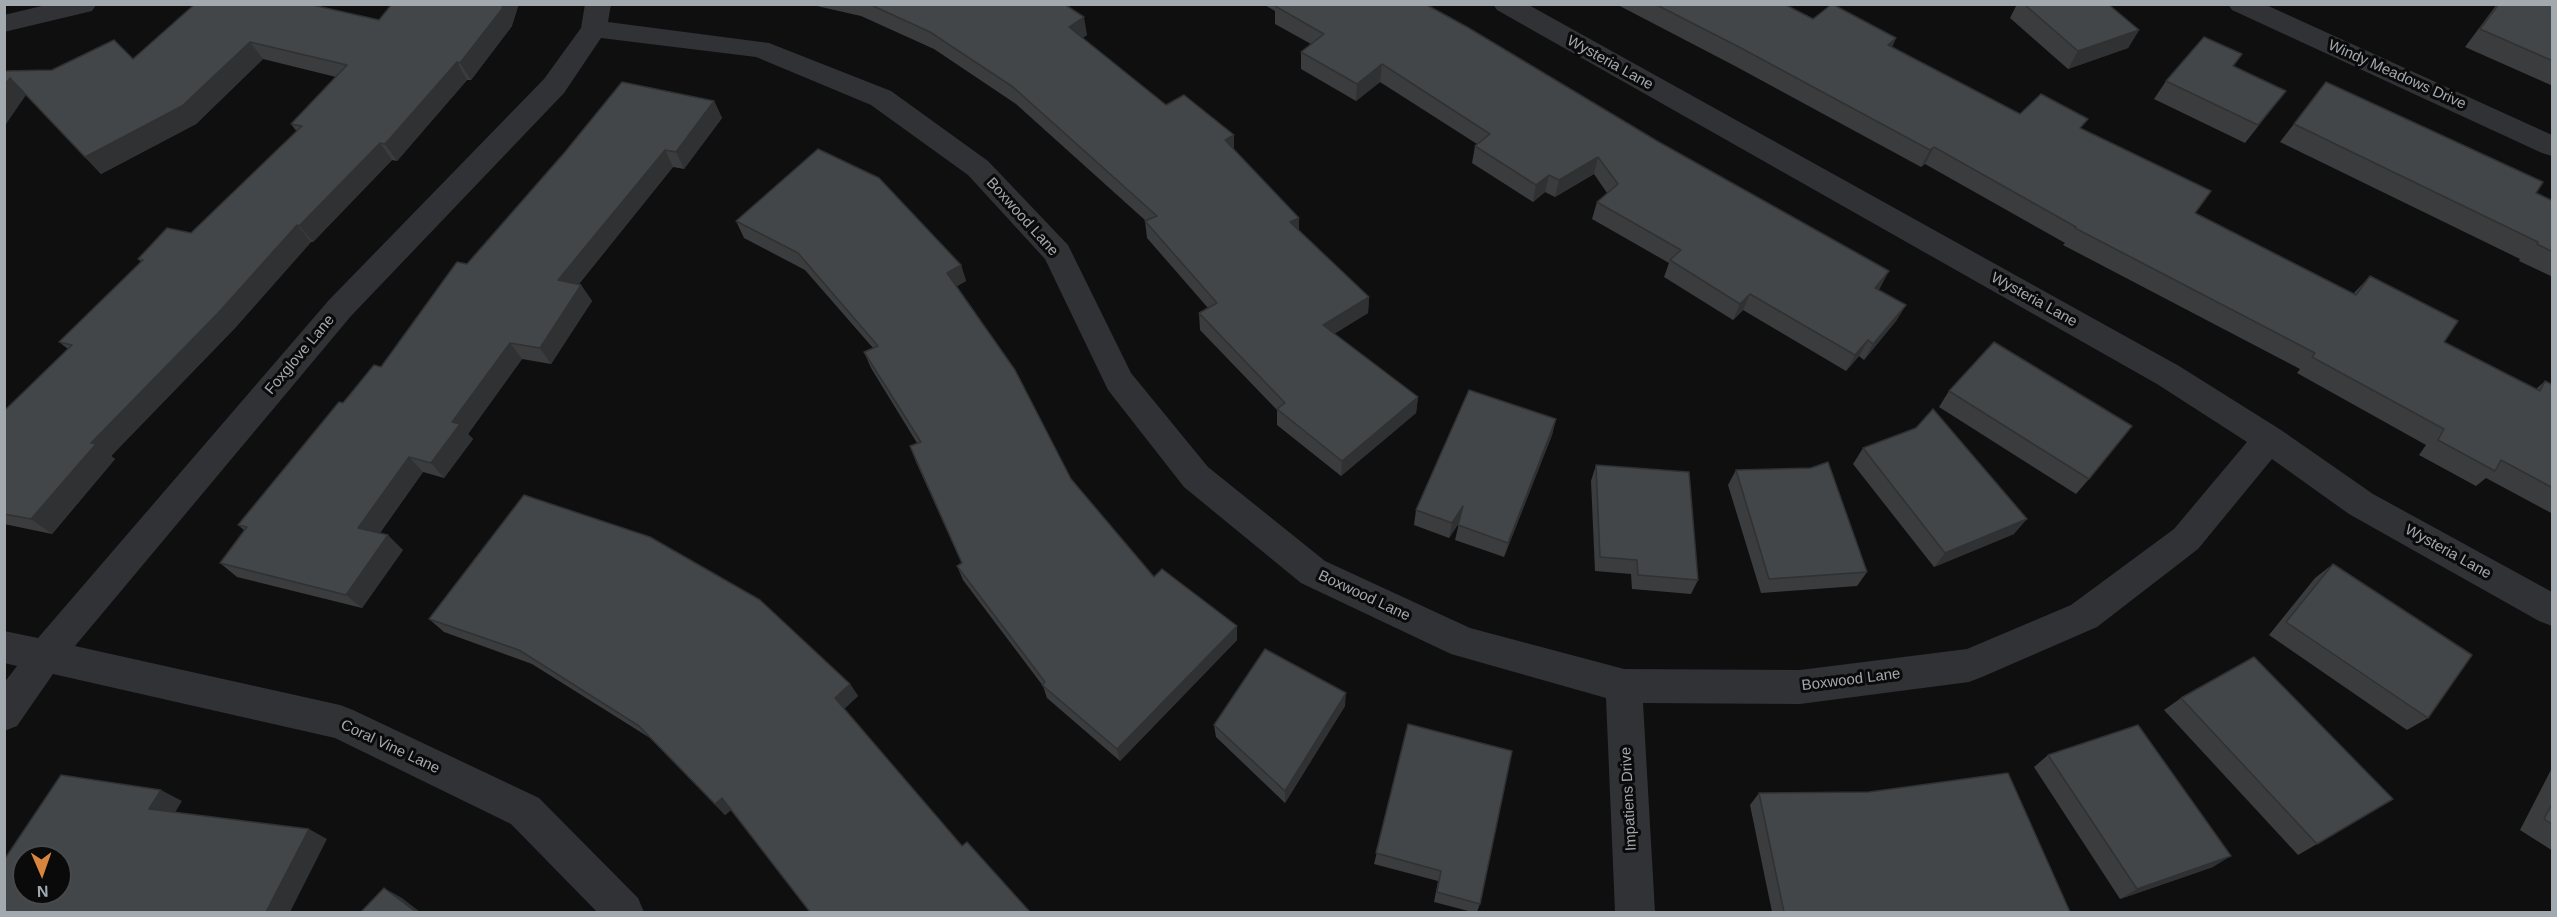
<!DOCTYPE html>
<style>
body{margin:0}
#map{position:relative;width:2557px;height:917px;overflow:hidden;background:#0f0f10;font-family:Arial,sans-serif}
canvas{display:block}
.frame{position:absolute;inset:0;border:6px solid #a2a9af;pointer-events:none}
.north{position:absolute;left:12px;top:845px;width:60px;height:60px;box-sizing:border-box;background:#0a0a0b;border:2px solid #474a4d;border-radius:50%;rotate:178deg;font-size:16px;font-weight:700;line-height:24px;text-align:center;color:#a2a9af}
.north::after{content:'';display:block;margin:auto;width:21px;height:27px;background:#da853d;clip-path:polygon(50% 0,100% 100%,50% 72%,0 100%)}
</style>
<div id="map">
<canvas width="2557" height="917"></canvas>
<div class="frame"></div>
<div class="north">N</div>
</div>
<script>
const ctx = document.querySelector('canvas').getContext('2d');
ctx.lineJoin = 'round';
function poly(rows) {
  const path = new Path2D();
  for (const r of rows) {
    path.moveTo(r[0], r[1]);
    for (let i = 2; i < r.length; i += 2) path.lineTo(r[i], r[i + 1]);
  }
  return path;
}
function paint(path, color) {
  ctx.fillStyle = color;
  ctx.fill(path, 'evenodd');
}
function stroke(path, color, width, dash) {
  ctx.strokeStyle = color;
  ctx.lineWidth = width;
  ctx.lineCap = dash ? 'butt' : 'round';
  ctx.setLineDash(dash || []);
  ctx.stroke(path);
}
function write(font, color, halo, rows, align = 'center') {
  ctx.font = font + ' Arial,sans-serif';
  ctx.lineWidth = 6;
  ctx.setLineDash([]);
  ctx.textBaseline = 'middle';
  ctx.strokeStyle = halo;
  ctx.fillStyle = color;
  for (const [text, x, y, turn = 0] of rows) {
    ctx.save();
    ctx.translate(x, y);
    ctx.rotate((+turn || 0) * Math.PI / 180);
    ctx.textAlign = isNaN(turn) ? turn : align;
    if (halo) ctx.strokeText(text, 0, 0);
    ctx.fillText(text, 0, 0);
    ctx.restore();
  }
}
paint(poly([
 [50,4,96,5,92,11,4,32,4,15,50,4],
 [585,4,611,4,608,22,769,43,891,91,988,161,1068,245,1131,373,1208,467,1325,561,1470,628,1624,669,1800,670,1967,649,2071,605,2174,529,2247,442,2157,384,1497,10,1493,4,1527,4,2179,366,2281,430,2373,494,2552,592,2552,626,2539,621,2349,514,2272,459,2198,549,2097,627,1982,677,1969,682,1800,704,1643,703,1655,912,1615,912,1606,698,1451,654,1301,583,1184,487,1108,390,1045,259,968,175,871,105,756,57,601,38,564,93,351,316,75,646,340,705,353,710,539,798,638,898,644,912,597,912,511,824,335,738,53,674,17,726,4,731,4,683,17,666,4,663,4,631,38,638,329,300,544,79,581,28,585,4],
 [2228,4,2264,4,2552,135,2552,156,2542,153,2232,10,2228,4]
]), '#313235');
paint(poly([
 [808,4,1064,4,1087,35,1082,38,1166,105,1234,150,1299,218,1299,230,1369,297,1368,313,1334,334,1418,397,1416,413,1341,476,1277,425,1277,410,1200,330,1199,313,1208,308,1147,238,1145,221,1146,221,1016,104,934,49,861,16],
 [1263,4,1425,4,1880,288,1878,290,1906,305,1896,321,1864,360,1859,356,1846,371,1743,310,1733,320,1664,277,1669,263,1592,219,1597,202,1607,193,1594,174,1555,197,1545,192,1533,202,1472,163,1475,146,1477,144,1380,82,1356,101,1301,69,1301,52,1311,44,1275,24,1275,11],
 [1616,4,1784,4,1813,19,1896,38,1892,47,2020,114,2082,129,2195,213,2353,294,2370,276,2444,342,2536,389,2545,381,2553,385,2553,514,2486,478,2476,486,2419,455,2426,445,2297,373,2300,369,2063,245,2065,243,1925,164,1921,167,1735,66],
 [2017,4,2108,4,2139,30,2128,48,2068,69,2010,18],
 [2497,4,2553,4,2553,86,2465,47],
 [379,20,512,26,471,80,467,80,397,161,392,160,313,242,311,242,235,328,111,456,115,459,52,534,4,524,4,411,68,349,59,342,141,262,138,259,191,233,297,132,291,124,336,77,263,59,196,124,101,174,4,71,52,70,133,59],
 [2234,66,2286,91,2245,143,2154,99,2166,81],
 [2326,82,2553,201,2553,277,2519,261,2520,259,2280,142],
 [714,101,722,118,684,169,673,167,579,284,581,285,592,301,551,364,522,359,468,434,473,439,444,478,423,472,380,533,403,550,362,608,237,577,220,563,244,530,238,525,343,403,381,367,467,264],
 [736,221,961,265,966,281,957,286,1071,479,1154,577,1237,626,1237,640,1120,761,1047,698,1043,686,963,580,957,566,962,564,916,462,910,446,917,443,871,368,864,352,873,348,805,270,744,238],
 [1949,391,2089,479,2076,494,1939,407],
 [1556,419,1552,435,1504,557,1455,540,1459,523,1449,538,1414,525,1416,510],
 [1863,448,2014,534,1934,567,1853,464],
 [1596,465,1698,580,1691,594,1632,589,1631,574,1595,571,1591,481],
 [1736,470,1867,572,1857,586,1761,593,1728,485],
 [2333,564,2428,718,2407,730,2269,635,2315,578],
 [429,619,850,684,858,696,844,709,962,846,731,810,725,815,650,738,532,664,444,632],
 [2181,698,2317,844,2298,855,2164,710],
 [1345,706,1285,803,1216,737,1214,725],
 [1408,724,1480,904,1477,912,1472,912,1434,902,1438,881,1374,864],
 [2048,755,2213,867,2120,899,2034,767],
 [2553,766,2553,851,2520,830],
 [1759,793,2070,912,1772,912,1750,805]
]), '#3a3c3e');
paint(poly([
 [503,4,519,4,512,26,471,80,460,63],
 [1084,17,1087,35,1072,45,1069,27],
 [2139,30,2128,48,2068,69,2078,51],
 [1896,38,1888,56,1888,45],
 [250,42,263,59,196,124,101,174,85,157],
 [457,62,467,80,397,161,385,144],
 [1382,64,1380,82,1356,101,1357,84],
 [10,78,26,95,4,127,4,85],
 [714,101,722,118,684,169,676,152],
 [1234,135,1234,152,1225,140],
 [380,143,392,160,313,242,299,226],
 [1934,147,1925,164,1921,167,1930,150],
 [665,150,673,167,568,297,558,280],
 [1598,157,1594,174,1555,197,1559,180],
 [1549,175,1545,192,1533,202,1536,185],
 [1299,218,1299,234,1290,222],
 [297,225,311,242,235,328,111,456,115,459,52,534,31,519,91,443],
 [961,265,966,281,952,289,947,273],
 [1889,271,1880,288,1866,304,1875,288],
 [581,285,592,301,551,364,540,348],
 [1750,294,1743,310,1733,320,1740,304],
 [1369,297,1368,313,1322,341,1323,325],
 [1906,305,1896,321,1864,360,1873,344],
 [1868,340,1859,356,1846,371,1855,355],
 [510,343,522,359,468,434,473,439,444,478,431,463,452,422],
 [1418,397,1416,413,1341,476,1342,461],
 [1556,419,1552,435,1504,557,1508,543],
 [409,457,423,472,373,542,358,528],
 [1463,506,1460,521,1449,538,1452,523],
 [2027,519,2014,534,1934,567,1945,553],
 [388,535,403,550,362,608,346,595],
 [1237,626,1237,640,1120,761,1117,749],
 [850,684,858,696,842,710,835,698],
 [1346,693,1345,706,1285,803,1285,791],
 [161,790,182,801,170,821,149,809],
 [722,798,732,809,725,815,715,804],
 [309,829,327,839,290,912,266,912],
 [2231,856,2213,867,2120,899,2137,889],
 [384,888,402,898,420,912,416,912]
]), '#2f3132');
const building = poly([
 [195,4,308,4,379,20,392,4,503,4,502,9,460,63,457,62,385,144,380,143,299,226,297,225,219,312,91,443,96,444,31,519,4,514,4,411,72,345,59,342,143,260,138,259,167,228,191,233,302,126,291,124,347,65,250,42,182,106,85,157,10,78,4,85,4,71,52,70,114,40,133,59,195,4],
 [869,4,1064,4,1084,17,1069,27,1166,105,1184,95,1234,135,1225,140,1299,218,1290,222,1369,297,1323,325,1418,397,1342,461,1277,409,1285,403,1199,313,1217,303,1145,221,1157,216,1013,87,930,32,869,4],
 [1277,4,1425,4,1467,27,1657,141,1889,271,1875,288,1906,305,1873,344,1868,340,1855,355,1750,294,1740,304,1670,260,1681,250,1597,202,1618,184,1598,157,1559,180,1549,175,1536,185,1475,146,1490,134,1382,64,1357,84,1301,52,1324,34,1275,6,1277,4],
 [1655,4,1784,4,1813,19,1832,4,1896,38,1888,45,2020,114,2041,94,2088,119,2080,128,2211,191,2195,213,2356,295,2370,276,2458,321,2444,342,2540,391,2545,381,2553,385,2553,488,2501,460,2495,471,2438,440,2444,429,2312,357,2315,353,2075,228,2076,227,1934,147,1930,150,1741,48,1655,4],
 [2024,4,2108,4,2139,30,2078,51,2024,4],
 [2499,4,2553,4,2553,61,2480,29,2499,4],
 [2204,37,2242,54,2233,66,2286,91,2258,125,2166,81,2204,37],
 [622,82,714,101,676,152,665,150,558,280,581,285,540,348,510,343,452,422,460,424,431,463,409,457,358,528,388,535,346,595,220,563,247,527,238,525,339,402,343,403,374,365,381,367,457,262,467,264,565,152,622,82],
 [2326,82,2543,182,2536,193,2553,201,2553,252,2537,244,2538,242,2294,124,2326,82],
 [818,149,879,178,961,265,947,273,1015,370,1071,479,1154,577,1162,569,1237,626,1117,749,1042,685,1045,682,957,566,962,563,910,446,921,442,864,352,878,346,798,253,736,221,818,149],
 [1994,342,2132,426,2089,479,1949,391,1994,342],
 [1469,390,1556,419,1508,543,1458,525,1463,506,1452,523,1416,510,1469,390],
 [1933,409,2027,519,1945,553,1863,448,1916,428,1933,409],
 [1828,462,1867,572,1769,579,1736,470,1811,468,1828,462],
 [1596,465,1689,472,1698,580,1638,575,1637,560,1600,557,1596,465],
 [524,495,650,537,760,600,850,684,835,698,962,846,967,842,1030,912,810,912,722,798,715,804,639,726,519,650,429,619,524,495],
 [2333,564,2472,655,2428,718,2286,622,2333,564],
 [1265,649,1346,693,1285,791,1214,725,1265,649],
 [2254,657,2393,799,2317,844,2181,698,2254,657],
 [1408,724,1512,751,1480,904,1437,892,1441,871,1376,853,1408,724],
 [2138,725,2231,856,2137,889,2048,755,2138,725],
 [2008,773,2070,912,1784,912,1759,793,1869,792,2008,773],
 [61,775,161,790,149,809,309,829,266,912,4,912,4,860,61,775],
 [24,857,60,857,60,893,24,893,24,857],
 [2553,802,2553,825,2544,819,2553,802],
 [384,888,416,912,361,912,384,888]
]);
paint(building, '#434648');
stroke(building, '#2f3132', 1.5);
write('15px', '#a2a9af', '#0a0a0b', [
 ["Wysteria Lane",1610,63,29],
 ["Windy Meadows Drive",2397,75,24],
 ["Boxwood Lane",1022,217,48],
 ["Wysteria Lane",2034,300,29],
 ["Foxglove Lane",300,355,-50],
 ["Wysteria Lane",2448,552,29],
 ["Boxwood Lane",1364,596,25],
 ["Boxwood Lane",1851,680,-7],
 ["Coral Vine Lane",390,747,25],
 ["Impatiens Drive",1629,799,-93]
]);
</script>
